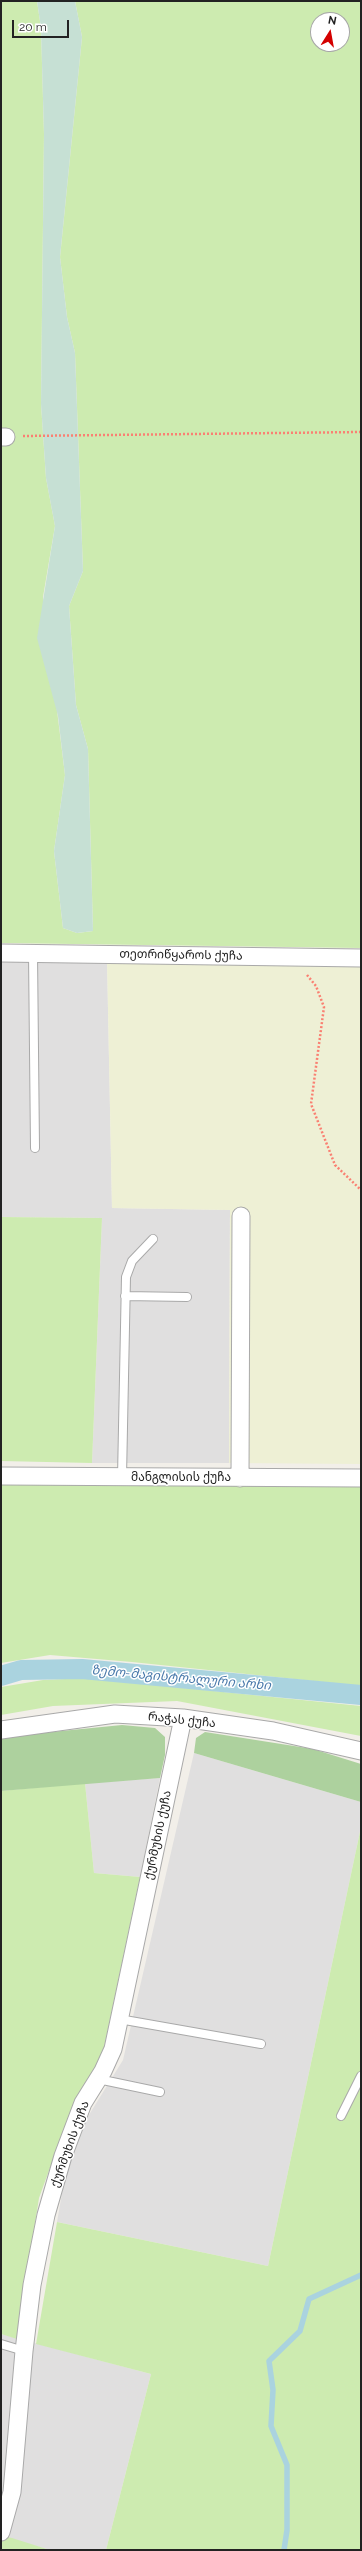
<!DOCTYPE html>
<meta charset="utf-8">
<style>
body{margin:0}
#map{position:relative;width:362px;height:2551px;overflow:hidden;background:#f2efe9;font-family:Raleway,sans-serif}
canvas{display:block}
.frame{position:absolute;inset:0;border:2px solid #222;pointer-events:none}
.north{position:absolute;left:310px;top:12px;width:40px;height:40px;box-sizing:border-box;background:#fff;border:1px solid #a7a7a7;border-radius:50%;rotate:11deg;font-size:11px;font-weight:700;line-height:16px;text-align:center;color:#222}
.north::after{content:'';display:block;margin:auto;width:14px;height:18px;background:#d40000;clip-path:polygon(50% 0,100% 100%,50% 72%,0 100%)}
.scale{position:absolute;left:12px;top:20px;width:57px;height:18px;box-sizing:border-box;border:2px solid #222;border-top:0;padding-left:5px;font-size:12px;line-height:14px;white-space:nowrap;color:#222;-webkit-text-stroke:3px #fff;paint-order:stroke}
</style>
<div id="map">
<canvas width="362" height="2551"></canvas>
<div class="frame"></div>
<div class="north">N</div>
<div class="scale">20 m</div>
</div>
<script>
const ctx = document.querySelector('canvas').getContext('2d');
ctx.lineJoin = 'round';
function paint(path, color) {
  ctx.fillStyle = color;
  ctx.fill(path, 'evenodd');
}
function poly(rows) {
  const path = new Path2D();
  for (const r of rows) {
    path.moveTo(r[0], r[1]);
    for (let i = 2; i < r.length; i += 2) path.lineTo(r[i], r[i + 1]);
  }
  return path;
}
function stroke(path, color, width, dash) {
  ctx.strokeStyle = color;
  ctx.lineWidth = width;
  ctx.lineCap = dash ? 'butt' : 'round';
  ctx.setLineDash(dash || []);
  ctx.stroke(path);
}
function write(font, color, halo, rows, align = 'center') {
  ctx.font = font + ' Raleway,"Noto Sans Georgian",sans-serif';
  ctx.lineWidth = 3;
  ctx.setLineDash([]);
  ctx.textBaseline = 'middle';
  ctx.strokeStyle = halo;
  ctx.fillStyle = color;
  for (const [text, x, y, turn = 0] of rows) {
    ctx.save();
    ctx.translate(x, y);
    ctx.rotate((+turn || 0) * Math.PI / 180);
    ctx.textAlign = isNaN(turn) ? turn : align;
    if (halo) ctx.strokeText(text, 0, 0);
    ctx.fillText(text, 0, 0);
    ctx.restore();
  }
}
paint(poly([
 [107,959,112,1208,230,1210,229,1463,92,1463,102,1218,1,1217,1,960],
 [194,1753,361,1802,361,1827,268,2266,57,2222,64,2182,82,2126,123,2060],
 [160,1778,140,1877,94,1873,85,1783],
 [1,2334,151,2374,106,2550,50,2550,1,2536]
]), '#e0dfdf');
paint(poly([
 [107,959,361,962,361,1464,229,1463,230,1210,112,1208]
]), '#eef0d5');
paint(poly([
 [1,1,37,1,41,28,44,134,41,404,46,478,55,526,43,597,65,775,54,851,63,928,77,933,93,931,88,749,76,705,69,606,83,571,75,353,67,317,60,257,82,37,75,1,361,1,361,948,1,943],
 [318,20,342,20,342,44,318,44],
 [1,1217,102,1218,92,1463,1,1461],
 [1,1482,361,1486,361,1686,132,1662,50,1655,1,1663],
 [86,1678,361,1706,361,1736,177,1701,53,1706,1,1715,1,1687,43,1680],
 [85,1783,94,1873,140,1877,102,2057,74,2102,39,2198,17,2339,1,2334,1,1791],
 [361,1827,361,2550,106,2550,151,2374,36,2344,57,2222,268,2266],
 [1,2536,12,2538,50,2550,1,2550]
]), '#cdebb0');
paint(poly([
 [122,1725,155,1728,165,1737,165,1755,160,1778,1,1791,1,1737],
 [205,1732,313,1749,361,1764,361,1802,194,1753,196,1738]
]), '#add19e');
paint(poly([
 [37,1,75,1,82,37,60,257,67,317,75,353,83,571,69,606,76,705,88,749,93,931,77,933,63,928,54,851,65,775,58,716,37,638,55,526,46,478,41,404,44,134,41,28]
]), '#c6e0d4');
stroke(poly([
 [284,2550,287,2530,287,2465,271,2426,273,2390,269,2361,300,2331,309,2299,361,2275]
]), '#aad3df', 5.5);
stroke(poly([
 [1,1676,21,1670,82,1669,361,1695]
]), '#aad3df', 20);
const lane = poly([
 [33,953,35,1148],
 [125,1296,187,1297],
 [122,1477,126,1277,132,1261,153,1239],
 [119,2019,261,2044],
 [98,2079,160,2092],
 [341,2116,361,2076],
 [1,2344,24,2351]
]);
const street = poly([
 [1,437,6,437],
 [1,953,361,958],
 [1,1476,361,1478],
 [240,1478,241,1216],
 [1,1730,115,1714,183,1718,273,1731,361,1751],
 [1,2532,12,2492,24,2351,32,2285,46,2215,63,2156,83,2103,103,2071,113,2049,183,1718]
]);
stroke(lane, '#a9a9a9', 10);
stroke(street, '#a9a9a9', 19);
stroke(poly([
 [23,436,361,432],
 [307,975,316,986,324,1007,311,1104,335,1165,361,1190]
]), '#fa8072', 2.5, [2, 2]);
stroke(lane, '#fff', 8);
stroke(street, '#fff', 17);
write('12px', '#222', '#fff', [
 ["თეთრიწყაროს ქუჩა",181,955,1],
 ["მანგლისის ქუჩა",181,1477],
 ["რაჭას ქუჩა",182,1720,6],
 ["ქურმუხის ქუჩა",158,1835,-78],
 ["ქურმუხის ქუჩა",70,2144,-70]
]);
write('italic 13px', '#4a7aab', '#fff', [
 ["ზემო-მაგისტრალური არხი",181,1678,5]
]);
</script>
